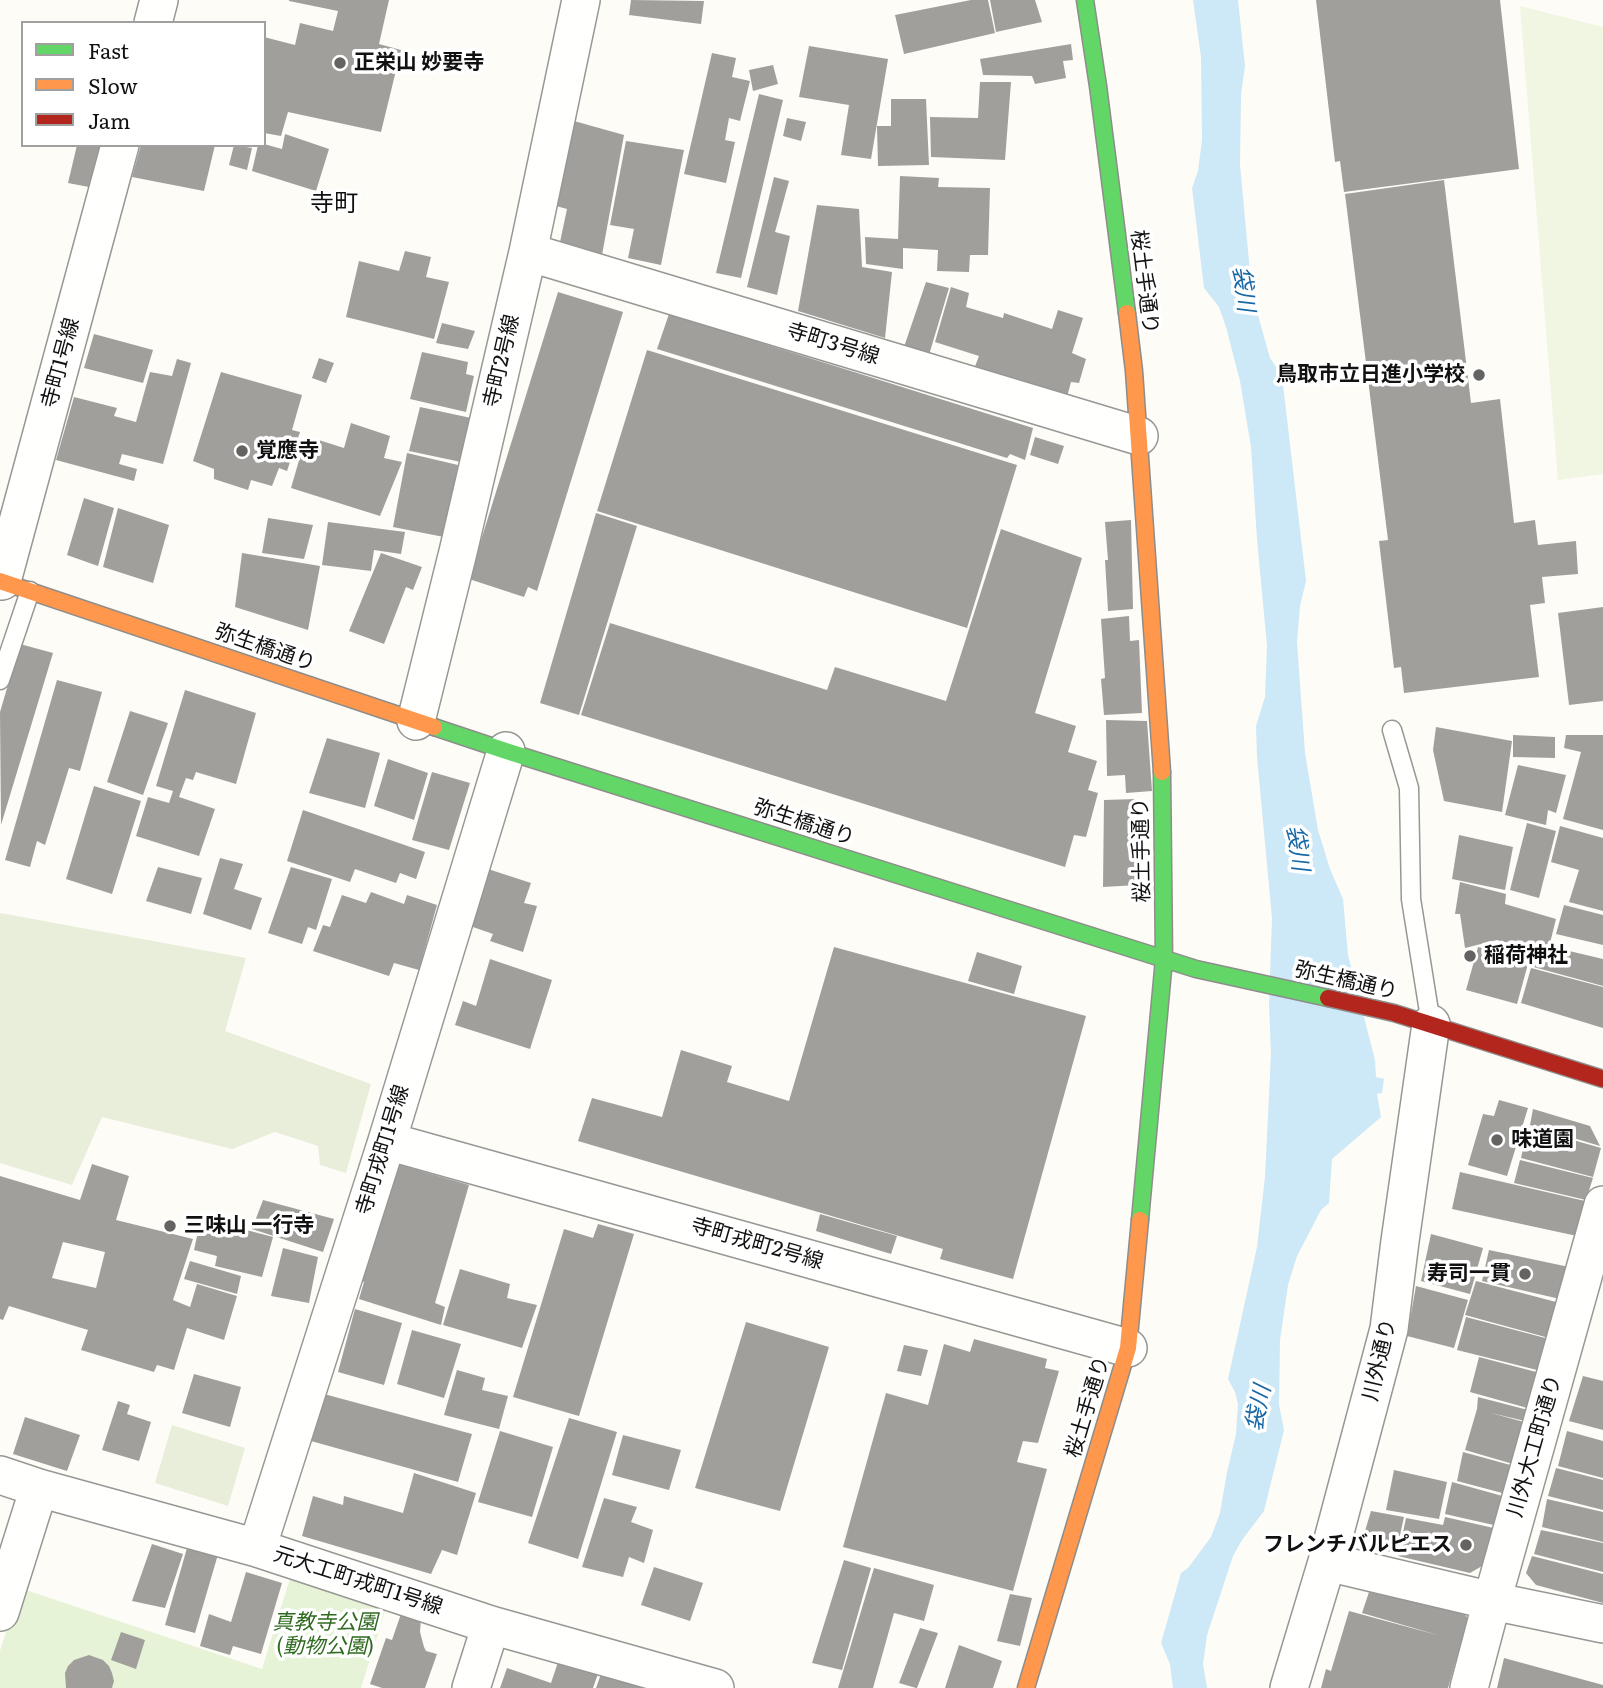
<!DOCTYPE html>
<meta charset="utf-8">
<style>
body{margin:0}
#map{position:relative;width:1603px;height:1688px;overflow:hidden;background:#fdfcf7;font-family:Literata,serif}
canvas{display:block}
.legend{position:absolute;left:21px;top:21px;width:245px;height:126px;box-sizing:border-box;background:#fff;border:2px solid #a0a0a0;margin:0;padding:9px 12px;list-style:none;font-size:21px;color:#111}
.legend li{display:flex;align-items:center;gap:14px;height:35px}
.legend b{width:35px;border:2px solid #a0a0a0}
</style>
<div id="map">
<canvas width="1603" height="1688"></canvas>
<ul class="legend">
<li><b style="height:9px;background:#63d668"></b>Fast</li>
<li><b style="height:9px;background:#ff974d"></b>Slow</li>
<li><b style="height:9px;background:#b3261e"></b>Jam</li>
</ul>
</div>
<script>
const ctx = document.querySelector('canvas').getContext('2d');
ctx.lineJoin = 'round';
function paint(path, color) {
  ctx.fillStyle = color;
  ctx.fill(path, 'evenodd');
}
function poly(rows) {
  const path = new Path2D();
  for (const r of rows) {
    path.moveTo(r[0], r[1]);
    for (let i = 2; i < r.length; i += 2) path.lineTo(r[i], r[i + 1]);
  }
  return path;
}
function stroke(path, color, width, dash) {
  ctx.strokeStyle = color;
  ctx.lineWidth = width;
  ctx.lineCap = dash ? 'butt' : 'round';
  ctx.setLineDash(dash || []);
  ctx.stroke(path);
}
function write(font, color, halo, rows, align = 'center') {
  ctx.font = font + ' Literata,"Noto Sans JP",serif';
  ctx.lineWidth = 7;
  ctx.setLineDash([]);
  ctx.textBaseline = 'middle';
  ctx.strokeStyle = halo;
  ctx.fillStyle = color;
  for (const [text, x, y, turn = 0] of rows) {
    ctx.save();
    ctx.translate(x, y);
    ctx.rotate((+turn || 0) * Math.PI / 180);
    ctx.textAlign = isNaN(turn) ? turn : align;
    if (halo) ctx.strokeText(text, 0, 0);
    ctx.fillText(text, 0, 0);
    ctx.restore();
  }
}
paint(poly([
 [292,1572,388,1602,361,1688,0,1688,0,1651,20,1588,262,1669]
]), '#e7f3d7');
paint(poly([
 [0,913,246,958,225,1031,371,1084,346,1173,320,1165,318,1146,275,1132,232,1149,102,1117,72,1185,0,1163],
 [172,1425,245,1448,228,1506,155,1483]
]), '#e9eedb');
paint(poly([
 [1520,6,1603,27,1603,474,1558,480]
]), '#f0f6e1');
paint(poly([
 [1193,0,1238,0,1245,66,1241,94,1240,165,1252,294,1270,358,1282,376,1306,581,1300,606,1297,642,1305,753,1318,830,1330,869,1343,899,1348,955,1375,1060,1376,1077,1384,1079,1382,1093,1377,1094,1381,1117,1332,1159,1329,1203,1321,1210,1297,1256,1288,1285,1280,1340,1279,1405,1284,1430,1264,1511,1242,1540,1233,1556,1207,1635,1203,1664,1207,1688,1173,1688,1170,1664,1161,1643,1181,1573,1188,1568,1211,1537,1220,1513,1227,1472,1236,1434,1238,1404,1235,1392,1228,1379,1257,1247,1265,1177,1271,1054,1269,1005,1272,918,1257,757,1256,726,1265,697,1267,646,1257,539,1251,447,1240,381,1226,327,1219,307,1204,288,1192,188,1198,171,1202,140,1201,57]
]), '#cde8f7');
paint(poly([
 [289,0,389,0,379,44,401,50,381,132,288,112,281,136,264,133,264,37,295,45,300,23,333,31,338,11,289,1],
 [631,0,704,1,701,24,629,15],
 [971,0,988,0,995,33,904,54,895,15],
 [990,0,1035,0,1042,22,996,32],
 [1316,0,1500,0,1519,169,1344,192,1340,161,1335,162],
 [1071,44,1073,60,1063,61,1066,78,1035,84,1032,76,983,75,980,59],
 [809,46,888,59,871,159,841,155,849,105,799,97],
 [712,53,736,58,732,77,750,81,740,121,729,118,725,140,735,142,726,183,684,174],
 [773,65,778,84,753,91,749,70],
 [980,82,1011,82,1005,160,931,157,930,117,978,118],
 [759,94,783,100,741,278,716,273],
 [891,99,926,99,929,165,878,166,877,126,891,126],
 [787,118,806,122,801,141,783,136],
 [567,119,624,135,602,255,560,242,567,209,549,204],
 [285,134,329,149,316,191,252,171,258,145,264,145,264,144,282,149],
 [626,141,684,150,661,265,628,258,634,229,610,225],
 [77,145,105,145,94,188,68,183],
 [141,145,215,145,204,191,132,177],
 [234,145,252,148,247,170,229,165],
 [900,176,939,178,938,187,990,188,988,255,970,255,969,272,937,271,938,250,903,248,903,269,866,264,865,237,898,239],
 [774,177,789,181,775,232,790,236,777,295,747,287],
 [1444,180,1471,403,1500,399,1514,523,1535,520,1538,545,1576,541,1578,574,1542,577,1545,603,1530,605,1539,677,1404,693,1401,667,1394,668,1379,541,1388,540,1345,194],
 [817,205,859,209,862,267,892,272,885,338,798,311],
 [405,251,431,257,426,277,449,282,434,339,346,317,359,261,399,271],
 [926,282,949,288,929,355,904,347],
 [951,287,969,293,966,307,1003,318,1004,313,1052,329,1058,310,1083,318,1072,353,1086,359,1079,383,1071,382,1067,397,974,369,979,356,935,342],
 [558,292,623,312,537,591,528,587,524,597,469,579],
 [669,314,1033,428,1025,460,1010,454,1007,458,657,349],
 [442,323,475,331,468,349,436,343],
 [94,334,153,350,143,383,84,368],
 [647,350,1017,465,967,628,597,511],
 [422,352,468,362,466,374,474,376,466,412,410,399],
 [319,358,334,363,326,383,312,378],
 [177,359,191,363,163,464,122,454,119,464,137,469,134,481,56,460,74,397,117,408,114,416,136,422,150,372,172,376],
 [221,372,302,395,292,430,300,432,287,471,279,468,272,486,251,480,248,490,214,479,214,469,193,461],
 [420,407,471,418,461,462,409,451],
 [351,423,390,436,384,458,402,462,380,516,291,488,306,436,344,448],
 [1035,437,1064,446,1058,464,1030,455],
 [407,453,458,465,444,537,393,527],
 [84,498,114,508,98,566,67,555],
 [118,508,169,525,153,583,103,567],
 [596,513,637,526,579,715,540,703],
 [268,518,313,525,304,559,262,553],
 [1131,520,1133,609,1108,611,1105,560,1108,560,1105,522],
 [328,522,405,532,401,554,374,550,371,571,322,565],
 [1001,529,1082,558,1035,713,1076,726,1068,752,1097,761,1088,790,1098,793,1086,837,1074,835,1065,867,581,715,610,623,827,690,835,667,946,701],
 [242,553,320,566,308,630,235,607],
 [381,553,422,567,413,590,406,587,384,644,349,631],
 [1603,607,1603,701,1569,705,1558,613],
 [1129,616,1130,641,1139,640,1142,713,1104,715,1101,679,1105,678,1101,619],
 [20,644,53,653,1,825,0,712],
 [57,680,102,692,80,771,69,768,45,845,37,841,30,867,5,860],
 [185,690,256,713,236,784,196,772,193,780,186,778,179,797,215,809,199,856,136,836,148,797,169,803,173,791,156,786],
 [130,711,168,723,143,795,107,782],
 [1106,720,1147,721,1152,791,1126,793,1125,775,1107,776],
 [1436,727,1512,741,1502,812,1444,801,1433,750],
 [1513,735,1555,737,1555,758,1513,757],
 [1566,735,1603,735,1603,830,1563,819,1581,752,1564,748],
 [327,738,380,753,365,808,309,793],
 [388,759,428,773,414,820,374,806],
 [1518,765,1566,775,1556,813,1548,810,1546,825,1505,815],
 [432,772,470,783,449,850,412,840],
 [94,786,141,801,112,894,66,879],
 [1136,799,1138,885,1103,887,1104,800],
 [303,810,425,852,416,879,400,873,396,883,355,869,350,882,287,861],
 [1527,823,1556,831,1539,898,1510,890],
 [1560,826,1603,838,1603,911,1569,902,1579,870,1551,862],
 [1459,835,1513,847,1505,890,1452,879],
 [220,858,243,864,234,889,262,898,251,930,203,914],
 [158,867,202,878,191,914,146,901],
 [291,867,332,879,316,930,308,927,302,944,268,933],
 [488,869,531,883,524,903,537,906,523,952,490,941,493,934,470,926],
 [1460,882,1506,894,1505,904,1556,919,1547,955,1497,940,1465,948,1460,914,1455,914],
 [371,892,404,904,407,895,437,905,419,970,394,963,389,976,313,951,323,925,330,927,342,895,366,903],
 [1564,905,1603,915,1603,945,1556,934],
 [1500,945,1531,953,1517,1004,1466,990,1478,947,1499,952],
 [834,947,1086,1016,1013,1279,940,1259,943,1249,578,1141,592,1098,662,1117,681,1050,732,1066,727,1082,789,1101],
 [1565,950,1603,959,1603,986,1530,966,1533,954,1561,961],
 [977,952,1022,966,1014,994,968,981],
 [490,959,552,980,530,1049,455,1025,463,1001,476,1006],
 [1531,968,1603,987,1603,1028,1521,1003],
 [1499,1100,1528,1108,1507,1176,1468,1165,1483,1114,1494,1116],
 [1533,1109,1590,1126,1600,1146,1530,1125],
 [1528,1127,1601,1148,1593,1177,1521,1158],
 [1520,1160,1593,1178,1586,1200,1514,1183],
 [390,1162,469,1185,435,1303,445,1307,441,1325,359,1299,364,1282,355,1279],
 [92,1164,129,1176,116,1220,193,1239,173,1300,190,1307,197,1284,237,1296,224,1340,187,1328,174,1370,157,1365,154,1372,81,1350,88,1330,9,1306,3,1320,0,1319,0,1176,80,1200],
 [63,1242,105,1252,96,1288,52,1278],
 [1460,1172,1585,1201,1577,1236,1452,1209],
 [263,1200,334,1219,323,1252,252,1229],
 [820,1214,897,1236,891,1254,816,1231],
 [201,1218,273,1237,262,1277,215,1266,217,1256,194,1250],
 [598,1224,634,1234,579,1416,513,1397,564,1229,593,1238],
 [1431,1234,1483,1248,1470,1294,1421,1281],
 [283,1248,318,1257,309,1303,271,1296],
 [1489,1250,1569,1267,1560,1299,1482,1281],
 [190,1261,241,1276,237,1294,184,1279],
 [460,1269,510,1284,507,1298,537,1305,522,1348,443,1325],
 [1476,1281,1560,1303,1549,1338,1465,1315],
 [1416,1286,1468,1300,1454,1348,1407,1336],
 [355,1309,402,1323,384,1385,338,1372],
 [1466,1317,1549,1339,1541,1371,1457,1350],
 [746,1322,829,1347,780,1511,695,1488],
 [412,1330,461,1344,444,1398,397,1384],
 [974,1339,1047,1359,1045,1368,1059,1371,1038,1443,1023,1441,1017,1462,1047,1469,1013,1591,843,1547,886,1393,928,1405,944,1344,970,1352],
 [904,1345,928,1350,921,1376,897,1371],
 [1479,1357,1540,1373,1531,1409,1470,1392],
 [457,1370,485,1378,482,1390,508,1396,499,1429,444,1415],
 [194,1374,241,1387,230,1427,182,1413],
 [1583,1376,1603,1381,1603,1430,1569,1421],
 [324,1394,472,1434,458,1482,311,1441],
 [1478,1397,1528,1410,1525,1421,1491,1413,1524,1422,1513,1464,1465,1450,1477,1409],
 [118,1401,130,1405,127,1414,151,1422,139,1461,102,1450],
 [25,1417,80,1435,67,1471,13,1454],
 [569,1418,617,1432,578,1559,528,1543],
 [500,1431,553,1447,532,1517,478,1502],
 [1567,1431,1603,1441,1603,1478,1558,1466],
 [623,1435,681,1450,669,1490,612,1475],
 [1463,1452,1514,1466,1506,1494,1457,1481],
 [1556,1468,1603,1480,1603,1510,1548,1496],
 [1394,1470,1447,1482,1439,1519,1386,1510],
 [414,1473,476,1493,457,1555,442,1550,431,1574,302,1536,313,1496,343,1505,344,1496,403,1513],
 [1452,1482,1506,1497,1498,1526,1445,1514],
 [604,1498,637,1507,631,1522,653,1530,644,1563,629,1557,623,1577,582,1567],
 [1547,1499,1603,1512,1603,1542,1542,1527],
 [1371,1511,1404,1517,1396,1553,1378,1549,1365,1531],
 [1445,1517,1498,1529,1489,1562,1470,1573,1398,1556,1406,1518,1443,1525],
 [1541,1530,1603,1543,1603,1572,1534,1554],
 [189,1541,219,1551,195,1633,165,1625],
 [152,1544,183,1554,165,1608,132,1601],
 [1532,1556,1603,1574,1603,1603,1536,1585,1526,1573],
 [844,1560,871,1568,842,1670,812,1663],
 [654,1567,703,1583,690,1621,641,1605],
 [874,1568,934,1585,924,1621,894,1613,873,1688,838,1688],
 [246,1572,282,1583,261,1654,233,1646,230,1655,200,1646,209,1614,231,1622],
 [1370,1589,1463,1611,1468,1619,1448,1688,1321,1688,1326,1669,1331,1671,1349,1611,1441,1636,1362,1613],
 [1010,1594,1032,1598,1020,1646,997,1641],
 [402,1611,421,1618,420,1632,424,1647,426,1651,437,1654,425,1688,382,1688,370,1684,386,1638,392,1640],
 [920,1628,938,1633,917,1688,916,1688,899,1683],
 [121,1632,145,1640,136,1669,111,1660],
 [959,1645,1002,1661,993,1688,945,1688],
 [89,1655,103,1660,109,1666,112,1673,114,1681,112,1688,66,1688,65,1673,68,1666,74,1660],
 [1504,1658,1603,1685,1603,1688,1497,1688],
 [559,1659,599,1671,593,1688,500,1688,507,1668,551,1683],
 [601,1674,647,1687,647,1688,596,1688]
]), '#a19f9c');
const lane = poly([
 [0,680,30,591],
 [1392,730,1409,788,1411,899,1431,1024]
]);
const street = poly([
 [153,23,159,0],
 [528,252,1139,436],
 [2,581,120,145],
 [416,721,458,552,528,252,581,0],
 [387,1141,1128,1348],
 [0,1475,39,1488,257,1548,491,1625,715,1688],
 [257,1548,387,1141,506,751],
 [1327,1562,1492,1601,1603,1624],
 [0,1612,39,1488],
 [471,1688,491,1625],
 [1289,1688,1327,1562,1389,1329,1400,1241,1431,1024],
 [1469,1688,1492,1601,1603,1205]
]);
const fast = poly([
 [1085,0,1098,86,1127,313],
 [434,727,506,751,1196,969,1328,998],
 [1140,1220,1164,959,1162,772]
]);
const slow = poly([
 [1127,313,1134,371,1162,772],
 [0,581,434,727],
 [1026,1688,1128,1348,1140,1220]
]);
const jam = poly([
 [1328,998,1394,1013,1603,1079]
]);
stroke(lane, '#979795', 21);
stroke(street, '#979795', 40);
stroke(fast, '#8e8d8b', 19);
stroke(slow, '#8e8d8b', 19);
stroke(jam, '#8e8d8b', 19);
stroke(lane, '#fffffe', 18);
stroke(street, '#fffffe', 37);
stroke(fast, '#63d668', 16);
stroke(slow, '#ff974d', 16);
stroke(jam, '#b3261e', 16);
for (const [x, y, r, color] of [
 [340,63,7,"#646362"],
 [1479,375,7,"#646362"],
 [242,451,7,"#646362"],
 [1470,956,7,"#646362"],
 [1497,1140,7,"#646362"],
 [170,1226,7,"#646362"],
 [1525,1274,7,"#646362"],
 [1466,1545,7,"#646362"]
]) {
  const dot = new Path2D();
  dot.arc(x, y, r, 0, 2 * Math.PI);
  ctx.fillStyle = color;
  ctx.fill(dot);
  stroke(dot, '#fff', 2.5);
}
write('bold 21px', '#111', '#fff', [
 ["正栄山 妙要寺",354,63],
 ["鳥取市立日進小学校",1465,375,"right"],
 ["覚應寺",256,451],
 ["稲荷神社",1484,956],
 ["味道園",1511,1140],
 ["三味山 一行寺",184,1226],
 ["寿司一貫",1511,1274,"right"],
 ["フレンチバルピエス",1452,1545,"right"]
], 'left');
write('21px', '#111', '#fff', [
 ["桜土手通り",1144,282,83],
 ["寺町3号線",833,344,17],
 ["寺町2号線",502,361,-77],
 ["寺町1号線",61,363,-75],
 ["弥生橋通り",265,648,19],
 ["弥生橋通り",804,823,18],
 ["桜土手通り",1142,850,-91],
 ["弥生橋通り",1346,981,13],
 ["寺町戎町1号線",383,1150,-73],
 ["寺町戎町2号線",757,1244,16],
 ["川外通り",1380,1360,-77],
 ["桜土手通り",1088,1407,-73],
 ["川外大工町通り",1535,1446,-74],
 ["元大工町戎町1号線",358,1581,18]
]);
write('italic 21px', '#2f6b1f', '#fff', [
 ["真教寺公園",325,1623],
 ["(動物公園)",325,1647]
]);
write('italic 23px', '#1768a6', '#fff', [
 ["袋川",1243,289,83],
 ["袋川",1297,848,82],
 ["袋川",1259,1408,-78]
]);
write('24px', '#111', '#fff', [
 ["寺町",334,204]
]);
</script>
